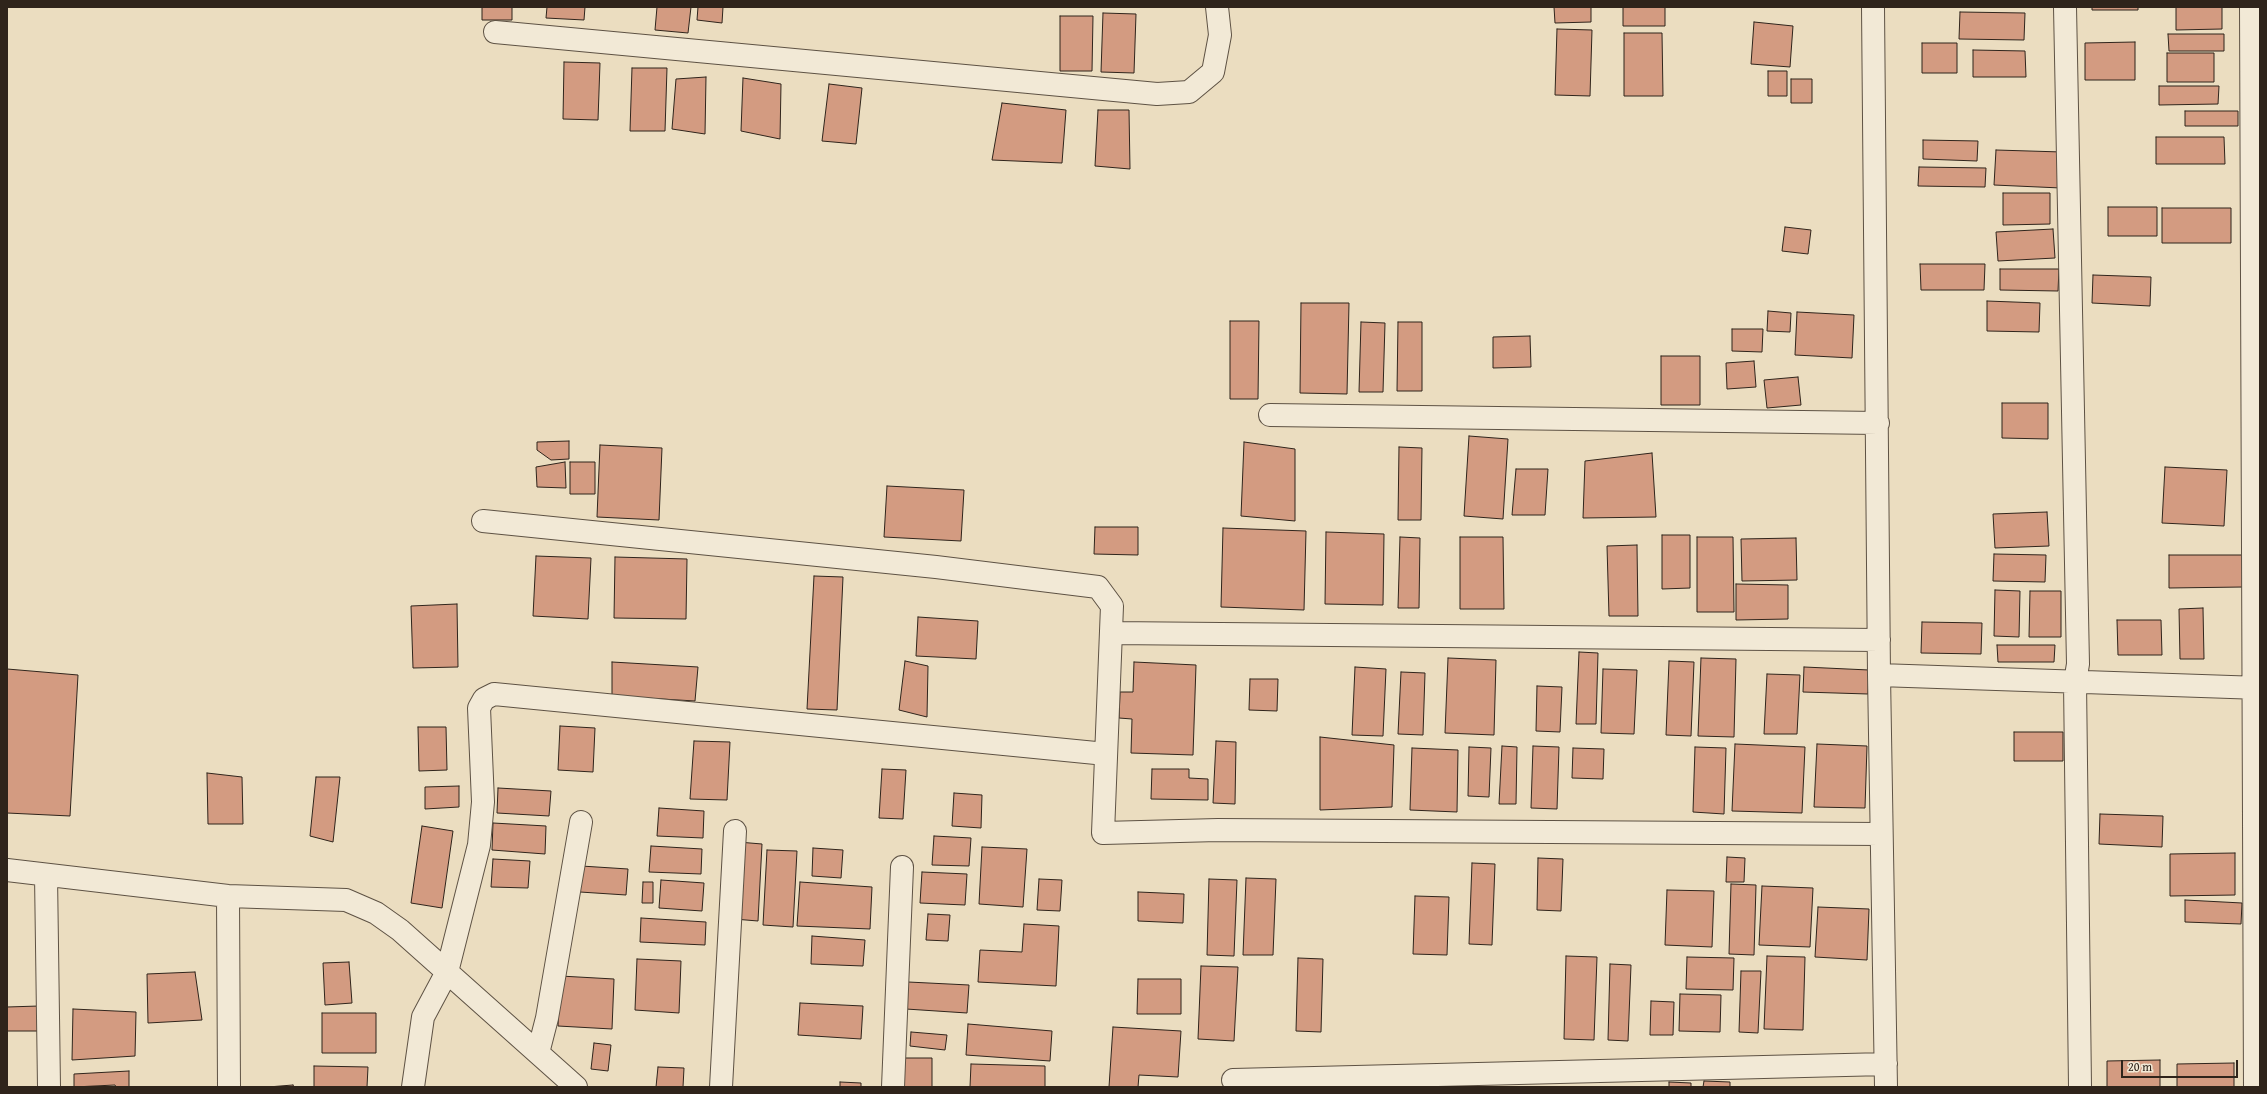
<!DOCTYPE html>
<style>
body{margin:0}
#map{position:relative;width:2267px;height:1094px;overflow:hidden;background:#ebddc0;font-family:"Gentium Book Plus",serif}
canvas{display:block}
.frame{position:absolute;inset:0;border:8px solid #2f241b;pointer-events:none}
.scale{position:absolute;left:2121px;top:1060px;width:117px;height:18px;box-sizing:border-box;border:2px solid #2f241b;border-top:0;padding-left:5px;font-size:12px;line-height:14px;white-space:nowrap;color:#2f241b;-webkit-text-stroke:3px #f2e9d6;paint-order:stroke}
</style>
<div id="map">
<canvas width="2267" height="1094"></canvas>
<div class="frame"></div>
<div class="scale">20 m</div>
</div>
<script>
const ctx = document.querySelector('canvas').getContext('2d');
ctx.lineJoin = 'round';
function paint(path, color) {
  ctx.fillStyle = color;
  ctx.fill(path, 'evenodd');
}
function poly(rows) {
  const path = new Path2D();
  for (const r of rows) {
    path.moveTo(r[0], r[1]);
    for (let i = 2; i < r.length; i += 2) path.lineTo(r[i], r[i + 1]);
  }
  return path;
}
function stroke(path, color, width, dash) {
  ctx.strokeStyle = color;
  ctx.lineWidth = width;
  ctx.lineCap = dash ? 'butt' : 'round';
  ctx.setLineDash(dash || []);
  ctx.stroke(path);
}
const building = poly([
 [482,7,512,7,512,20,482,20,482,7],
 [547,7,585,7,584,20,546,18,547,7],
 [657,7,691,7,688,33,655,30,657,7],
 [698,7,723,7,722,23,697,20,698,7],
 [1554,7,1591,7,1591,22,1555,23,1554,7],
 [1623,7,1665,7,1665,26,1623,26,1623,7],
 [2092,7,2138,7,2138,10,2092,10,2092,7],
 [2176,7,2222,7,2222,29,2176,30,2176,7],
 [1960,12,2025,13,2024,40,1959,39,1960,12],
 [1103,13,1136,14,1134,73,1101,72,1103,13],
 [1060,16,1093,16,1092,71,1060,71,1060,16],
 [1754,22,1793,26,1790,67,1751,64,1754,22],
 [1557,29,1592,30,1590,96,1555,95,1557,29],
 [1624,33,1662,33,1663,96,1624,96,1624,33],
 [2168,34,2224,34,2224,51,2169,51,2168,34],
 [2135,42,2135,80,2085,80,2085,43,2135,42],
 [1922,43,1957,43,1957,73,1922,73,1922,43],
 [1973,50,2025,51,2026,77,1973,77,1973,50],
 [2167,53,2214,53,2214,82,2167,82,2167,53],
 [564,62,600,63,598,120,563,119,564,62],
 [632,68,667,68,665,131,630,131,632,68],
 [1768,71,1787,71,1787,96,1768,96,1768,71],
 [706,77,705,134,672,129,676,79,706,77],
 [743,78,781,84,780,139,741,131,743,78],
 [1791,79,1812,79,1812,103,1791,103,1791,79],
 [829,84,862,88,856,144,822,141,829,84],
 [2159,86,2219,86,2218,104,2159,105,2159,86],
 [1002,103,1066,110,1062,163,992,160,1002,103],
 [1098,110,1129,110,1130,169,1095,166,1098,110],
 [2185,111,2238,111,2238,126,2185,126,2185,111],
 [2156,137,2224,137,2225,164,2156,164,2156,137],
 [1923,140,1978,141,1977,161,1923,159,1923,140],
 [1996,150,2062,152,2061,188,1994,185,1996,150],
 [1919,167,1986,168,1985,187,1918,186,1919,167],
 [2003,193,2050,193,2050,224,2003,225,2003,193],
 [2108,207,2157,207,2157,236,2108,236,2108,207],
 [2162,208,2231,208,2231,243,2162,243,2162,208],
 [1785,227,1811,230,1808,254,1782,251,1785,227],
 [2053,229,2055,258,1998,261,1996,232,2053,229],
 [1920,264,1985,264,1984,290,1921,290,1920,264],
 [2000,269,2059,269,2058,291,2000,290,2000,269],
 [2093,275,2151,277,2150,306,2092,303,2093,275],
 [1987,301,2040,303,2039,332,1987,331,1987,301],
 [1301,303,1349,303,1347,394,1300,393,1301,303],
 [1768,311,1791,313,1790,332,1767,331,1768,311],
 [1797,312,1854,315,1852,358,1795,355,1797,312],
 [1230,321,1259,321,1258,399,1230,399,1230,321],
 [1361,322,1385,323,1383,392,1359,392,1361,322],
 [1398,322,1422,322,1422,391,1397,391,1398,322],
 [1732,329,1763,329,1762,352,1732,351,1732,329],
 [1530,336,1531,367,1493,368,1493,337,1530,336],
 [1661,356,1700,356,1700,405,1661,405,1661,356],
 [1754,361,1756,387,1727,389,1726,363,1754,361],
 [1798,377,1801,405,1767,408,1764,380,1798,377],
 [2002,403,2048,403,2048,439,2002,438,2002,403],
 [1469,436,1508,439,1503,519,1464,516,1469,436],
 [569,441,569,459,551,460,537,450,537,442,569,441],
 [1244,442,1295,449,1295,521,1241,516,1244,442],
 [600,445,662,448,659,520,597,517,600,445],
 [1399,447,1422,448,1421,520,1398,520,1399,447],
 [1652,453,1656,517,1583,518,1585,461,1652,453],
 [565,462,566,488,537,487,536,467,565,462],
 [570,462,595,462,595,494,570,494,570,462],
 [2165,467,2227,470,2224,526,2162,523,2165,467],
 [1516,469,1548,469,1545,515,1512,515,1516,469],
 [887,486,964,490,961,541,884,537,887,486],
 [2047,512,2049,546,1995,548,1993,514,2047,512],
 [1095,527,1138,527,1138,555,1094,554,1095,527],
 [1223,528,1306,531,1304,610,1221,607,1223,528],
 [1326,532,1384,534,1383,605,1325,604,1326,532],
 [1662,535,1690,535,1690,588,1662,589,1662,535],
 [1400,537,1420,538,1419,608,1398,608,1400,537],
 [1460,537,1503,537,1504,609,1460,609,1460,537],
 [1697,537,1733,537,1734,612,1697,612,1697,537],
 [1796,538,1797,580,1742,581,1741,539,1796,538],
 [1637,545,1638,616,1609,616,1607,546,1637,545],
 [1994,554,2046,555,2045,582,1993,581,1994,554],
 [2169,555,2242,555,2243,587,2169,588,2169,555],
 [536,556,591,558,588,619,533,616,536,556],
 [615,557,687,559,686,619,614,618,615,557],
 [814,576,843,577,837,710,807,709,814,576],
 [1736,584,1788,585,1788,619,1736,620,1736,584],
 [1995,590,2020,591,2019,637,1994,636,1995,590],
 [2030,591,2061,591,2061,637,2029,637,2030,591],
 [457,604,458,667,413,668,411,606,457,604],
 [2203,608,2204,659,2180,659,2179,609,2203,608],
 [918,617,978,621,976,659,916,656,918,617],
 [2117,620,2161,620,2162,655,2118,655,2117,620],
 [1922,622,1982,623,1981,654,1921,653,1922,622],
 [1997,645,2055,645,2054,662,1998,662,1997,645],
 [1579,652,1598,653,1596,724,1576,724,1579,652],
 [1448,658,1496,660,1494,735,1445,733,1448,658],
 [1701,658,1736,659,1734,737,1698,736,1701,658],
 [905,661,928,666,927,717,899,710,905,661],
 [1669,661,1694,662,1691,736,1666,735,1669,661],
 [612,662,698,667,695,701,612,696,612,662],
 [1134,662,1196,665,1193,755,1131,753,1132,719,1119,718,1120,692,1133,692,1134,662],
 [1355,667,1386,669,1383,736,1352,735,1355,667],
 [1804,667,1869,670,1868,694,1803,692,1804,667],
 [7,669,78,675,70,816,7,813,7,669],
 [1603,669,1637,670,1634,734,1601,733,1603,669],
 [1401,672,1425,673,1423,735,1398,734,1401,672],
 [1767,674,1800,675,1797,734,1764,734,1767,674],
 [1250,679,1278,679,1277,711,1249,710,1250,679],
 [1537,686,1562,687,1560,732,1536,731,1537,686],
 [560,726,595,728,593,772,558,770,560,726],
 [418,727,446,727,447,770,419,771,418,727],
 [2014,732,2063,732,2063,761,2014,761,2014,732],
 [1320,737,1394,745,1392,807,1320,810,1320,737],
 [694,741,730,742,727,800,690,799,694,741],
 [1216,741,1236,742,1235,804,1213,803,1216,741],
 [1735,744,1805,747,1802,813,1732,811,1735,744],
 [1817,744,1867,746,1865,808,1814,807,1817,744],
 [1502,746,1517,747,1516,804,1499,804,1502,746],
 [1533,746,1559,747,1557,809,1531,808,1533,746],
 [1469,747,1491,748,1489,797,1468,796,1469,747],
 [1695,747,1726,748,1724,814,1693,812,1695,747],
 [1412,748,1458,750,1457,812,1410,810,1412,748],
 [1573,748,1604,749,1603,779,1572,778,1573,748],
 [882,769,906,770,903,819,879,818,882,769],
 [1152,769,1189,769,1189,778,1208,779,1208,800,1151,799,1152,769],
 [207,773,242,777,243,824,208,824,207,773],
 [316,777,340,777,333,842,310,836,316,777],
 [459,786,459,807,425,809,425,787,459,786],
 [498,788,551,791,549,816,497,813,498,788],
 [954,793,982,795,981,828,952,826,954,793],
 [659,808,704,811,703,838,657,836,659,808],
 [2100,814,2163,816,2162,847,2099,844,2100,814],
 [493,823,546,826,545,854,492,850,493,823],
 [422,826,453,831,442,908,411,903,422,826],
 [934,836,971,838,969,866,932,865,934,836],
 [738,842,762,844,758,921,734,919,738,842],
 [651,846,702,849,701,874,649,872,651,846],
 [982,847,1027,849,1023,907,979,904,982,847],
 [813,848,843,850,841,878,812,876,813,848],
 [767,850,797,851,793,927,763,925,767,850],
 [2235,853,2235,895,2170,896,2170,854,2235,853],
 [1727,857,1745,858,1744,882,1726,882,1727,857],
 [1538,858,1563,859,1561,911,1537,910,1538,858],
 [493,859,530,861,528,888,491,887,493,859],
 [1472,863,1495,864,1492,945,1469,944,1472,863],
 [581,866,628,869,626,895,580,892,581,866],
 [922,872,967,874,965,905,920,903,922,872],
 [1246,878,1276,879,1273,955,1243,955,1246,878],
 [1039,879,1062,880,1060,911,1037,910,1039,879],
 [1209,879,1237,880,1234,956,1207,955,1209,879],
 [661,880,704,883,702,911,659,908,661,880],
 [643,882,653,882,653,903,642,903,643,882],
 [800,882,872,887,870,929,797,926,800,882],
 [1731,884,1756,885,1754,955,1729,954,1731,884],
 [1762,886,1813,888,1810,947,1759,945,1762,886],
 [1667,890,1714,891,1712,947,1665,945,1667,890],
 [1138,892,1184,894,1183,923,1138,921,1138,892],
 [1415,896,1449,897,1447,955,1413,954,1415,896],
 [2185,900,2242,903,2241,924,2185,922,2185,900],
 [1818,907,1869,909,1867,960,1815,957,1818,907],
 [928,914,950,915,948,941,926,940,928,914],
 [641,918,706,922,705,945,640,942,641,918],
 [1024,924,1059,926,1056,986,978,982,980,950,1022,952,1024,924],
 [812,936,865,940,863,966,811,964,812,936],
 [1566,956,1597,957,1594,1040,1564,1039,1566,956],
 [1767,956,1805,957,1803,1030,1764,1029,1767,956],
 [1687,957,1734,958,1733,990,1686,989,1687,957],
 [1298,958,1323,959,1321,1032,1296,1031,1298,958],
 [637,959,681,961,679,1013,635,1010,637,959],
 [349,962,352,1003,325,1005,323,963,349,962],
 [1610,964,1631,965,1628,1041,1608,1040,1610,964],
 [1201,966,1238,967,1234,1041,1198,1039,1201,966],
 [1741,971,1761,971,1758,1033,1739,1032,1741,971],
 [195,972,202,1020,148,1023,147,974,195,972],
 [560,976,614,979,612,1029,558,1026,560,976],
 [1138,979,1181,979,1181,1014,1137,1014,1138,979],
 [908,982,969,985,967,1013,906,1009,908,982],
 [1680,994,1721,995,1720,1032,1679,1031,1680,994],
 [1651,1001,1674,1002,1673,1035,1650,1035,1651,1001],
 [800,1003,863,1006,861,1039,798,1035,800,1003],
 [39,1006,39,1031,7,1031,7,1007,39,1006],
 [73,1009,136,1012,135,1056,72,1060,73,1009],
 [322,1013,376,1013,376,1053,322,1053,322,1013],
 [968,1024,1052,1031,1050,1061,966,1055,968,1024],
 [1113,1027,1181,1031,1178,1077,1139,1075,1138,1087,1109,1087,1113,1027],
 [911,1032,947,1035,945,1050,910,1046,911,1032],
 [594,1043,611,1045,608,1071,591,1069,594,1043],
 [904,1058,932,1058,932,1087,904,1087,904,1058],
 [2160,1060,2160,1087,2107,1087,2107,1061,2160,1060],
 [2234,1063,2234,1087,2177,1087,2177,1064,2234,1063],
 [971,1064,1045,1066,1045,1087,970,1087,971,1064],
 [314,1066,368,1067,367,1087,314,1087,314,1066],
 [658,1067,684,1068,683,1087,656,1087,658,1067],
 [129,1071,129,1087,116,1087,115,1085,74,1087,74,1074,129,1071],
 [1704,1081,1730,1082,1730,1087,1703,1087,1704,1081],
 [840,1082,861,1083,861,1087,840,1087,840,1082],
 [1669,1082,1691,1083,1691,1087,1669,1087,1669,1082],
 [293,1085,294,1087,268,1087,293,1085]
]);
paint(building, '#d39b81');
stroke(building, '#2f241b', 1);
const minor = poly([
 [1873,7,1879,675,1886,1087],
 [2065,7,2078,664,2075,682,2080,1087],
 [2251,7,2255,1087],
 [495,32,1157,94,1189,92,1213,72,1220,35,1217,7],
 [1270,415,1878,423],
 [483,521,936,567,1098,587,1112,606,1103,833,1218,830,1881,834],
 [1111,633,1879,640],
 [1879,675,2260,688],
 [7,870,228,896,346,900,376,913,400,930,576,1087],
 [46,875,49,1087],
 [228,896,229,1087],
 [538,1053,547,1018,581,822],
 [1233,1080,1886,1064],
 [413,1087,423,1017,447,972,479,845,483,802,479,708,484,699,494,694,1106,754],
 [721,1087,735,831],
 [893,1087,902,867]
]);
stroke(minor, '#5e5244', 24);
stroke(minor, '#f2e9d6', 22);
</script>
